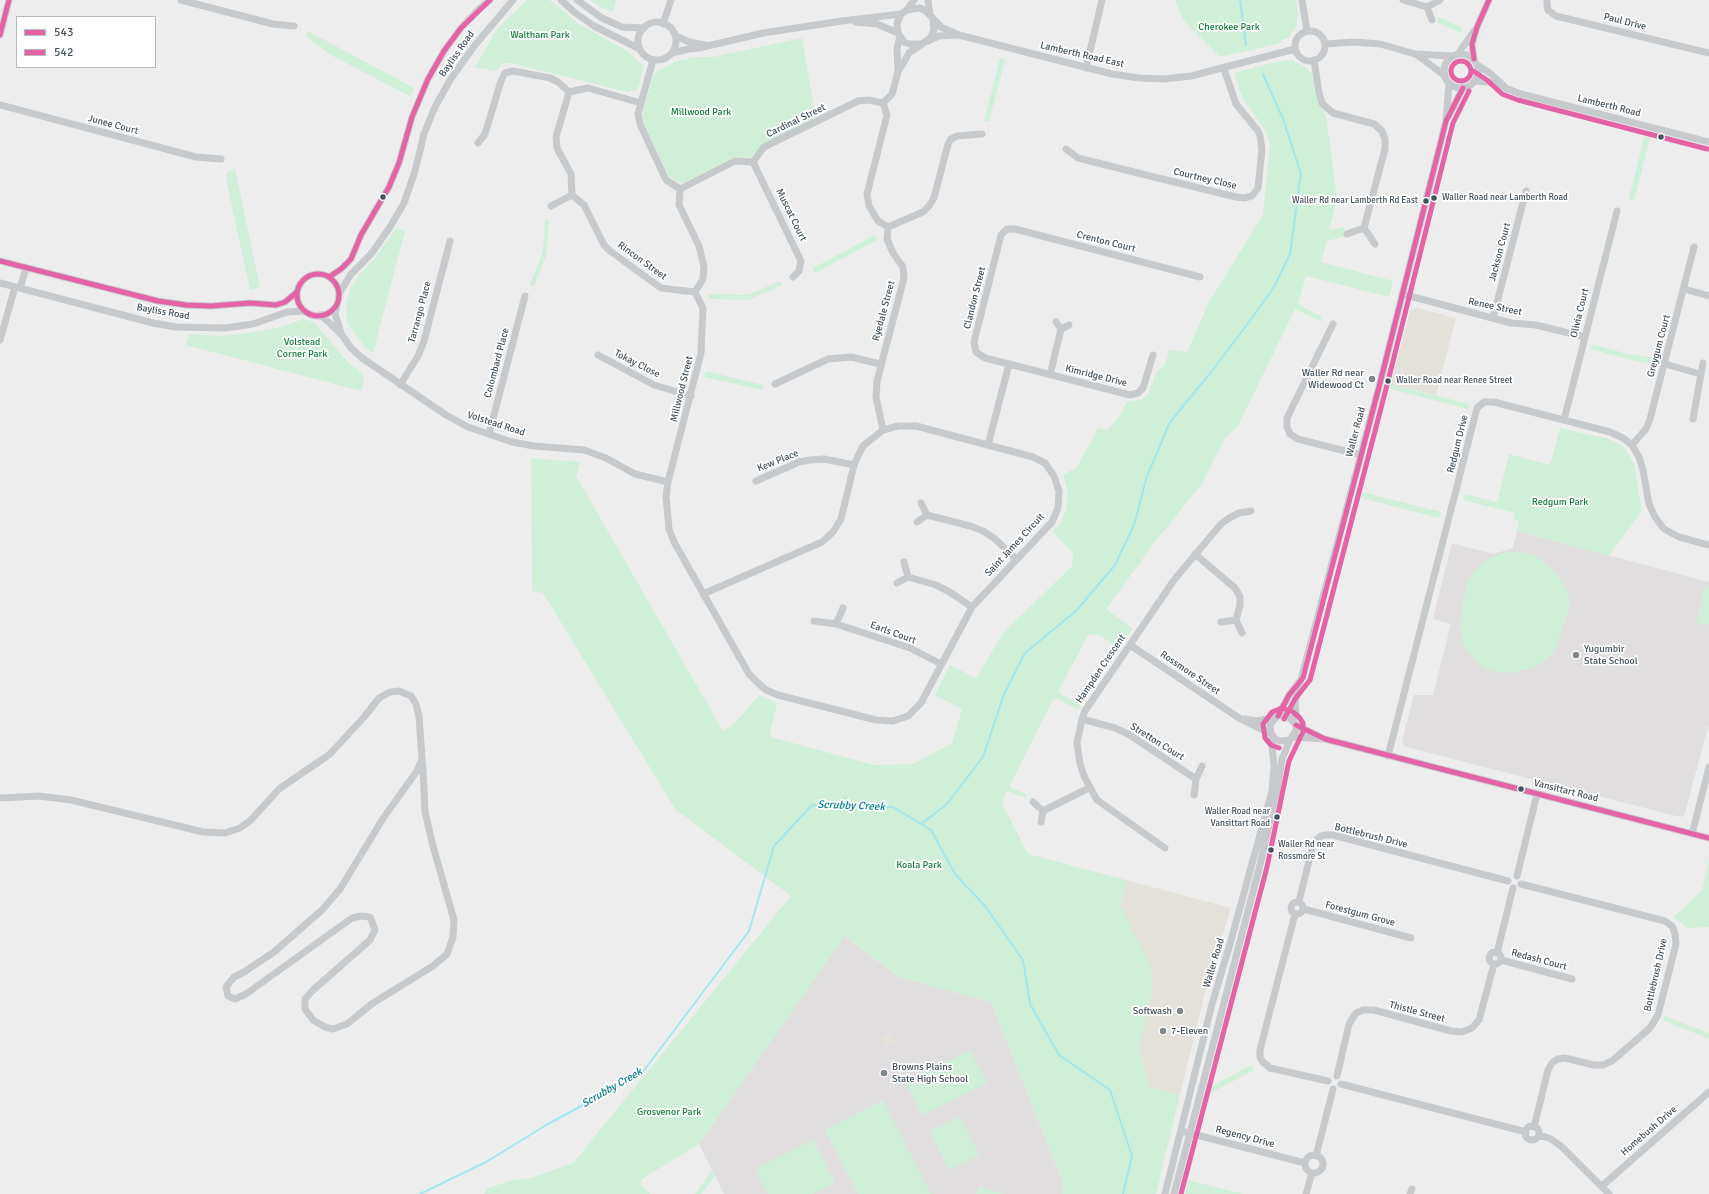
<!DOCTYPE html>
<style>
body{margin:0}
#map{position:relative;width:1709px;height:1194px;overflow:hidden;background:#eeeded;font-family:Signika,sans-serif}
canvas{display:block}
.legend{position:absolute;left:16px;top:16px;width:140px;height:52px;box-sizing:border-box;background:#fff;border:1px solid #b4babd;margin:0;padding:5px 7px;list-style:none;font-size:12px;color:#44525b}
.legend li{display:flex;align-items:center;gap:8px;height:20px}
.legend b{width:20px;border:1px solid #b4babd}
</style>
<div id="map">
<canvas width="1709" height="1194"></canvas>
<ul class="legend">
<li><b style="height:5px;background:#e463a4"></b>543</li>
<li><b style="height:5px;background:#e463a4"></b>542</li>
</ul>
</div>
<script>
const ctx = document.querySelector('canvas').getContext('2d');
ctx.lineJoin = 'round';
function paint(path, color) {
  ctx.fillStyle = color;
  ctx.fill(path, 'evenodd');
}
function poly(rows) {
  const path = new Path2D();
  for (const r of rows) {
    if (r.length === 3) {
      path.moveTo(r[0] + r[2], r[1]);
      path.arc(r[0], r[1], r[2], 0, 2 * Math.PI);
      continue;
    }
    path.moveTo(r[0], r[1]);
    for (let i = 2; i < r.length; i += 2) path.lineTo(r[i], r[i + 1]);
  }
  return path;
}
function stroke(path, color, width, dash) {
  ctx.strokeStyle = color;
  ctx.lineWidth = width;
  ctx.lineCap = dash ? 'butt' : 'round';
  ctx.setLineDash(dash || []);
  ctx.stroke(path);
}
function write(font, color, halo, rows, align = 'center') {
  ctx.font = font + ' Signika,sans-serif';
  ctx.lineWidth = 3.5;
  ctx.setLineDash([]);
  ctx.textBaseline = 'middle';
  ctx.strokeStyle = halo;
  ctx.fillStyle = color;
  for (const [text, x, y, turn = 0] of rows) {
    ctx.save();
    ctx.translate(x, y);
    ctx.rotate((+turn || 0) * Math.PI / 180);
    ctx.textAlign = isNaN(turn) ? turn : align;
    if (halo) ctx.strokeText(text, 0, 0);
    ctx.fillText(text, 0, 0);
    ctx.restore();
  }
}
paint(poly([
 [1417,308,1456,318,1436,395,1391,384,1410,311,1413,309],
 [1126,880,1231,908,1203,1000,1180,1095,1149,1087,1140,1049,1140,1039,1152,992,1120,905]
]), '#e4e0da');
paint(poly([
 [1517,531,1709,582,1709,724,1684,816,1680,817,1406,747,1403,744,1402,741,1414,695,1433,695,1451,624,1433,619,1452,543,1493,554,1513,548],
 [844,936,899,977,991,1002,1064,1185,1062,1194,724,1194,699,1144]
]), '#e0dedf');
paint(poly([
 [527,0,548,0,553,2,578,23,627,51,643,65,639,86,636,90,628,92,510,63,503,63,496,71,475,67,496,30],
 [590,0,616,0,613,12,602,8],
 [1175,0,1296,0,1298,14,1296,27,1288,38,1281,40,1281,43,1220,57,1183,20],
 [1439,17,1463,28,1461,33,1437,22],
 [308,31,414,88,411,97,331,55,305,36],
 [802,38,816,119,762,144,752,157,733,158,685,182,680,183,669,177,643,121,642,116,653,76,659,70,677,61,697,57,713,57],
 [1000,58,1005,60,989,122,984,121],
 [1292,60,1304,66,1312,74,1315,95,1326,115,1337,198,1329,230,1344,227,1346,236,1327,241,1321,262,1393,281,1389,297,1306,276,1298,304,1322,317,1320,321,1295,309,1238,426,1225,438,1201,485,1158,538,1106,609,1133,629,1120,648,1097,634,1088,635,1059,690,1059,693,1081,705,1078,710,1056,698,1053,700,1010,785,1010,787,1027,795,1026,798,1007,791,1003,799,1003,805,1028,854,1126,880,1120,905,1151,966,1152,992,1140,1040,1140,1049,1149,1087,1180,1095,1156,1194,1062,1194,1064,1185,991,1002,899,977,845,936,699,1144,642,1179,641,1184,650,1194,484,1194,488,1188,513,1180,531,1178,573,1163,791,896,675,809,543,593,532,591,531,458,580,462,577,474,575,474,723,731,735,723,759,695,777,703,770,734,771,737,874,765,913,764,952,743,962,709,935,695,950,665,976,678,1003,633,1072,566,1073,553,1052,532,1060,524,1066,510,1068,494,1063,475,1077,467,1098,428,1107,430,1118,418,1127,402,1141,400,1148,395,1155,375,1166,363,1169,350,1187,352,1209,302,1263,215,1270,144,1265,130,1243,99,1234,73,1276,62],
 [1644,137,1650,138,1634,201,1629,199],
 [235,168,260,288,250,290,227,184,226,173],
 [545,219,549,220,546,256,534,286,530,284,543,252],
 [396,228,405,231,373,353,364,346,347,323,346,302,351,287,359,275,376,257],
 [875,235,877,240,815,273,813,268],
 [780,281,782,285,748,300,709,299,709,294,748,295],
 [303,319,314,322,344,358,363,375,364,379,361,391,186,345,189,334,222,336,248,333,278,328],
 [1592,344,1628,354,1656,358,1654,364,1627,359,1591,349],
 [706,371,763,385,762,390,704,377],
 [1391,384,1469,404,1468,409,1390,389],
 [1560,428,1608,439,1621,445,1627,451,1634,464,1642,511,1609,556,1517,531,1519,521,1513,520,1515,513,1463,500,1465,494,1497,502,1509,454,1550,465],
 [1362,492,1441,512,1439,518,1361,498],
 [1517,551,1534,555,1548,565,1557,575,1566,588,1570,599,1569,610,1559,638,1553,653,1544,661,1533,668,1516,672,1504,673,1491,671,1480,665,1470,654,1463,643,1460,632,1460,619,1467,584,1474,571,1488,559,1506,552],
 [1705,586,1709,587,1709,625,1696,622],
 [1709,859,1709,927,1686,928,1680,921,1673,918,1702,890],
 [1665,1016,1709,1033,1709,1039,1663,1020],
 [970,1050,987,1083,922,1115,905,1082],
 [1251,1065,1254,1070,1207,1095,1209,1088],
 [883,1100,931,1194,858,1194,825,1130],
 [960,1116,979,1155,949,1170,930,1131],
 [813,1140,835,1183,813,1194,768,1194,755,1169],
 [712,1171,715,1176,701,1194,695,1194],
 [1188,1180,1243,1194,1185,1194],
 [979,1186,1003,1194,976,1194]
]), '#d0efd8');
paint(poly([
 [890,1032,896,1041,886,1047,881,1037]
]), '#e6e1db');
stroke(poly([
 [1240,0,1246,45],
 [921,824,946,805,983,757,1004,694,1025,653,1076,611,1115,565,1134,525,1147,476,1170,422,1212,371,1249,322,1274,287,1290,254,1301,174,1283,119,1263,74],
 [420,1194,486,1162,548,1124,642,1073,749,931,774,846,812,805,893,807,931,830,955,874,985,906,1023,960,1030,1004,1059,1055,1110,1090,1132,1156,1123,1194]
]), '#a2e7ef', 2);
stroke(poly([
 [181,0,273,24,294,26],
 [561,0,574,12,594,26,640,49],
 [577,0,602,18,622,27,644,28],
 [928,0,930,15],
 [1302,0,1307,31],
 [1403,0,1427,7],
 [1547,0,1547,5,1548,10,1556,16,1709,53],
 [907,10,914,0],
 [933,20,934,30,931,37,922,44,910,44,904,42,898,33,897,23,901,14,907,10,920,8,926,11,941,27,959,35,1112,74,1139,78,1164,79,1191,76,1295,49],
 [1432,20,1427,7,1440,0],
 [856,22,877,24,898,33],
 [657,41,19],
 [663,24,671,0],
 [1310,46,15],
 [0,35,9,0],
 [676,36,689,42,705,45],
 [928,41,939,36,957,35],
 [1325,44,1354,42,1380,44,1415,54,1452,56],
 [672,53,689,49,699,48,763,33,842,21,901,14],
 [1461,71,17],
 [1458,54,1474,31],
 [1417,55,1444,75],
 [1474,59,1472,44,1477,27,1489,0],
 [653,60,638,114,640,124,666,180,680,189],
 [1314,60,1319,93,1322,103,1326,107,1333,113,1374,124,1382,131,1385,139,1385,149,1364,228],
 [1477,65,1491,74,1504,86],
 [1086,68,1102,0],
 [898,72,909,53,922,44],
 [1475,81,1489,82,1521,94,1709,142],
 [569,92,556,137,557,148,571,174,572,195,584,205,604,245,610,251,661,288,695,292],
 [0,105,196,157,221,159],
 [1448,117,1463,88],
 [478,143,485,134,501,81,505,73,513,71,550,78,558,82,569,92,588,88,641,103],
 [1066,149,1078,158,1154,177,1236,197,1244,198,1252,196,1258,188,1262,149,1260,136,1258,131,1236,104,1224,69],
 [753,162,801,261,799,271,793,277],
 [680,189,679,205,699,246,704,267,703,279,695,292,703,308,701,353,668,482,666,497,669,529,674,542,749,674,758,683,766,690,778,695,876,720,893,721,908,716,921,703,972,607,1052,522,1058,508,1059,491,1054,476,1045,463,1033,457,916,426,898,426,883,430,863,446,859,454,854,465,841,519,833,532,822,542,703,594],
 [680,189,735,161,753,162,764,147,858,101,869,100,883,103],
 [551,206,572,195],
 [888,227,923,212,929,206,934,198,948,144,951,139,957,136,982,134],
 [1347,234,1364,228,1375,244],
 [0,261,158,301,186,305,211,306,250,303,276,305,285,302,297,292],
 [318,295,21],
 [329,277,341,269,351,259,361,235,389,187,399,163,412,117,428,79,444,51,461,28,479,9,490,0],
 [0,283,153,323,176,327,225,328,253,324,287,312,304,311],
 [20,288,26,268],
 [1684,289,1709,296],
 [339,294,351,274,371,254,390,227,404,203,415,171,424,134,434,109,450,80,475,45,513,0],
 [1402,294,1511,323,1536,325,1585,337],
 [337,305,335,314,341,333],
 [321,315,342,335,351,348,362,358,446,415,468,427,512,442,534,446,584,450,606,458,635,474,668,482],
 [1493,318,1526,191],
 [1056,322,1061,329,1069,325],
 [1333,324,1287,418,1287,427,1290,434,1298,439,1361,455],
 [0,340,15,287],
 [598,355,654,385,691,396],
 [1009,364,1130,395,1138,393,1143,388,1153,355],
 [1665,364,1700,374],
 [1050,375,1061,329],
 [775,384,828,359,851,357,880,364],
 [400,385,418,356,424,341,450,241],
 [1693,419,1703,363],
 [1564,420,1617,211],
 [883,430,876,397,877,381,904,278,903,267,893,253,887,239,888,227,878,221,869,206,867,194,887,115,883,103,892,94,898,72,897,48,900,37],
 [489,434,525,296],
 [988,445,1009,364,985,358,976,352,974,342,1001,235,1007,229,1015,229,1200,277],
 [1632,445,1646,429,1650,419,1694,247],
 [756,481,799,462,810,460,824,459,854,465],
 [927,515,970,526,983,531,994,538,1016,559],
 [917,522,927,515,921,503],
 [1195,554,1235,588,1240,597,1240,605,1236,620],
 [908,577,936,585,948,591,972,607],
 [897,583,908,577,904,562],
 [814,621,836,624,843,608],
 [1221,622,1236,620,1242,633],
 [836,624,910,648,941,664],
 [1130,645,1239,718,1271,734],
 [1278,716,1289,695,1300,681],
 [1082,719,1115,728,1128,734,1196,779],
 [1245,719,1257,721,1276,717],
 [1293,721,1296,714,1295,702,1380,383,1446,121,1449,84],
 [1296,725,1322,738],
 [1293,737,1325,739,1709,838],
 [1388,756,1477,408,1484,402,1494,402,1610,432,1623,438,1632,445,1639,457,1643,470,1649,504,1655,517,1664,529,1679,537,1709,545],
 [1194,795,1196,779,1202,766],
 [0,798,39,796,71,800,203,832,225,833,240,828,251,820,279,789,330,754,365,716,379,698,390,692,399,691,411,696,416,704,419,716,422,759,423,770,425,812,433,846,454,920,453,937,447,954,433,966,373,1003,347,1024,333,1029,325,1027,313,1020,305,1009,305,999,312,991,370,940,375,930,370,917,361,916,352,918,246,994,235,999,228,996,226,987,234,977,244,972,274,952,322,910,340,889,384,817,417,771,422,759],
 [1033,802,1043,811,1041,822],
 [1043,811,1089,788],
 [1692,834,1709,767],
 [1165,848,1097,800,1084,776,1080,764,1077,743,1082,719,1085,711,1174,580,1221,524,1229,518,1239,513,1251,511],
 [1517,876,1537,794],
 [1521,884,1665,921,1672,926,1675,934,1676,944,1658,1015,1650,1028,1612,1061,1603,1065,1594,1065,1565,1058,1558,1059,1552,1063,1548,1070,1534,1127],
 [1299,901,1313,845,1316,840,1321,836,1326,835,1333,835,1508,881],
 [1297,908,6],
 [1304,909,1411,938],
 [1295,914,1260,1050,1260,1057,1263,1062,1270,1068,1328,1081],
 [1495,958,6],
 [1497,953,1513,888],
 [1501,960,1572,979],
 [1337,1076,1349,1024,1356,1013,1363,1010,1374,1010,1451,1031,1462,1032,1472,1028,1479,1020,1494,964],
 [1341,1084,1526,1132],
 [1532,1133,7],
 [1185,1132,1305,1163],
 [1539,1135,1551,1139,1562,1147,1609,1194],
 [1314,1164,9],
 [1316,1156,1333,1089],
 [1602,1186,1709,1092],
 [1165,1194,1212,1004,1230,944,1272,791,1274,766,1272,745,1273,736],
 [1174,1194,1260,865,1277,789,1282,759,1290,740,1296,731,1296,725,1290,718,1282,715,1276,717,1270,725,1271,734,1275,739,1280,741,1290,740],
 [1306,1194,1312,1173],
 [1410,1194,1412,1189]
]), '#c7cacd', 7);
stroke(poly([
 [0,35,9,0],
 [1474,59,1472,44,1477,27,1489,0],
 [0,261,158,301,186,305,211,306,250,303,276,305,285,302,297,292],
 [318,295,21],
 [329,277,341,269,351,259,361,235,389,187,399,163,412,117,428,79,444,51,461,28,490,0],
 [1278,716,1289,695,1303,678,1380,383,1446,121,1463,88],
 [1296,725,1325,739,1709,838]
]), '#e463a4', 5);
stroke(poly([
 [1461,71,10],
 [1473,71,1487,80,1502,94,1518,100,1707,149],
 [1284,719,1295,699,1310,680,1387,385,1453,123,1469,91],
 [1181,1194,1267,867,1289,761,1303,732,1303,723,1299,717,1293,712,1282,708,1272,712,1263,724,1265,738,1271,745,1279,748]
]), '#e463a4', 5);
for (const [x, y, r, color] of [
 [1661,137,3.5,"#44525b"],
 [383,197,3.5,"#44525b"],
 [1434,198,3.5,"#44525b"],
 [1426,201,3.5,"#44525b"],
 [1372,379,4,"#80888e"],
 [1388,381,3.5,"#44525b"],
 [1576,655,4,"#80888e"],
 [1521,789,3.5,"#44525b"],
 [1277,817,3.5,"#44525b"],
 [1271,850,3.5,"#44525b"],
 [1180,1011,4,"#80888e"],
 [1163,1031,4,"#80888e"],
 [884,1073,4,"#80888e"]
]) {
  const dot = new Path2D();
  dot.arc(x, y, r, 0, 2 * Math.PI);
  ctx.fillStyle = color;
  ctx.fill(dot);
  stroke(dot, '#fff', 1.5);
}
write('9px', '#44525b', '#fff', [
 ["Waller Road near Lamberth Road",1442,198],
 ["Waller Rd near Lamberth Rd East",1418,201,"right"],
 ["Waller Road near Renee Street",1396,381],
 ["Waller Road near",1270,812,"right"],
 ["Vansittart Road",1270,824,"right"],
 ["Waller Rd near",1278,845],
 ["Rossmore St",1278,857]
], 'left');
write('10px', '#44525b', '#fff', [
 ["Paul Drive",1625,22,14],
 ["Bayliss Road",457,54,-55],
 ["Lamberth Road East",1082,55,13],
 ["Lamberth Road",1609,106,14],
 ["Cardinal Street",796,121,-26],
 ["Junee Court",113,125,15],
 ["Courtney Close",1205,179,13],
 ["Muscat Court",791,215,64],
 ["Crenton Court",1106,242,14],
 ["Jackson Court",1500,252,-75],
 ["Rincon Street",642,261,36],
 ["Clandon Street",975,298,-76],
 ["Renee Street",1495,307,12],
 ["Ryedale Street",884,311,-75],
 ["Bayliss Road",163,312,10],
 ["Tarrango Place",420,312,-75],
 ["Olivia Court",1580,313,-76],
 ["Greygum Court",1659,346,-75],
 ["Colombard Place",497,363,-75],
 ["Tokay Close",637,364,27],
 ["Kimridge Drive",1096,376,14],
 ["Millwood Street",682,389,-76],
 ["Volstead Road",496,424,18],
 ["Waller Road",1356,432,-75],
 ["Redgum Drive",1458,444,-76],
 ["Kew Place",778,461,-22],
 ["Saint James Circuit",1015,545,-47],
 ["Earls Court",893,633,20],
 ["Hampden Crescent",1101,669,-56],
 ["Rossmore Street",1190,673,34],
 ["Stretton Court",1157,742,32],
 ["Vansittart Road",1566,791,14],
 ["Bottlebrush Drive",1371,836,14],
 ["Forestgum Grove",1360,914,15],
 ["Redash Court",1539,960,15],
 ["Waller Road",1214,963,-73],
 ["Bottlebrush Drive",1656,975,-77],
 ["Thistle Street",1417,1012,15],
 ["Homebush Drive",1649,1131,-41],
 ["Regency Drive",1245,1137,15]
]);
write('10px', '#127f3c', '#fff', [
 ["Cherokee Park",1229,27],
 ["Waltham Park",540,35],
 ["Millwood Park",701,112],
 ["Volstead",302,342],
 ["Corner Park",302,354],
 ["Redgum Park",1560,502],
 ["Koala Park",919,865],
 ["Grosvenor Park",669,1112]
]);
write('10px', '#44525b', '#fff', [
 ["Waller Rd near",1364,373,"right"],
 ["Widewood Ct",1364,385,"right"],
 ["Yugumbir",1584,649],
 ["State School",1584,661],
 ["Softwash",1172,1011,"right"],
 ["7-Eleven",1171,1031],
 ["Browns Plains",892,1067],
 ["State High School",892,1079]
], 'left');
write('italic 11px', '#07808e', '#fff', [
 ["Scrubby Creek",851,806,2],
 ["Scrubby Creek",612,1088,-30]
]);
</script>
